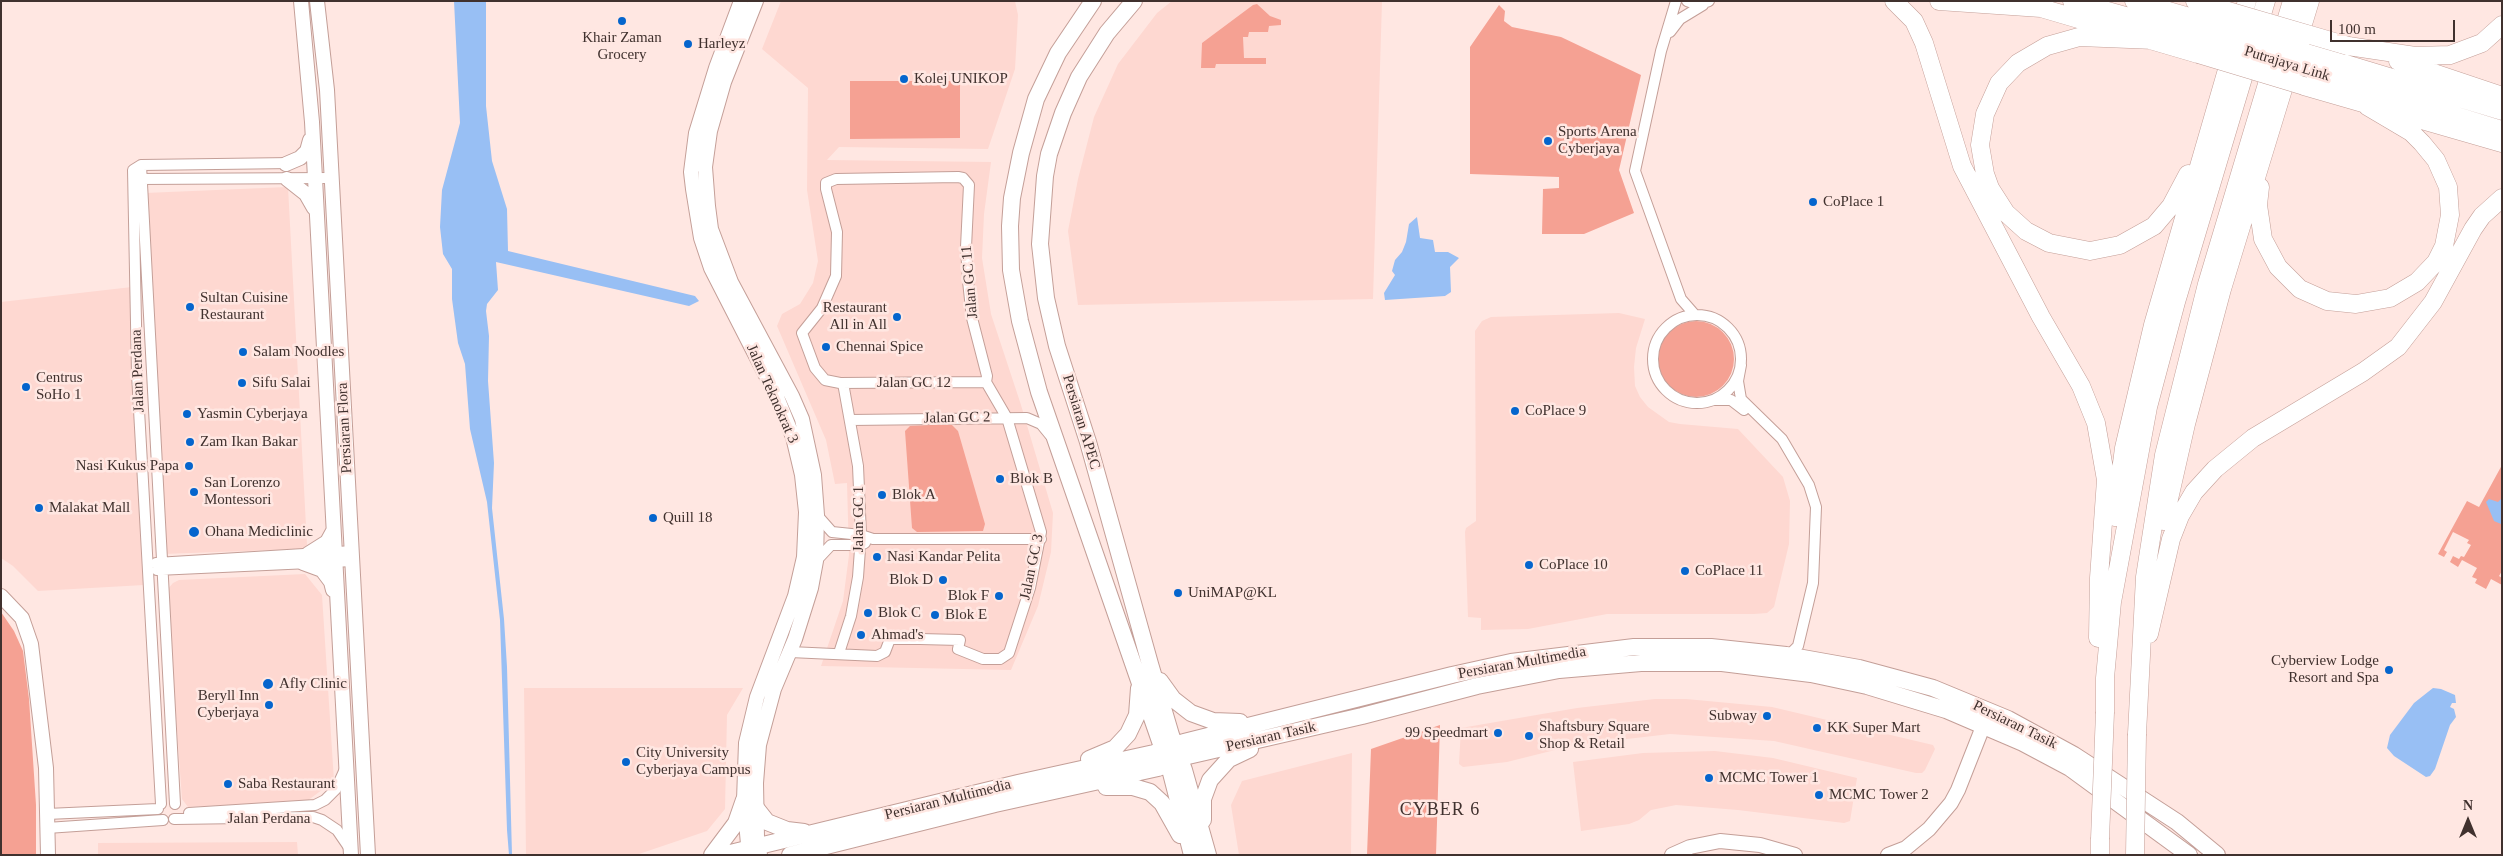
<!DOCTYPE html>
<style>
body{margin:0}
#map{position:relative;width:2503px;height:856px;overflow:hidden;background:#ffe7e2;font-family:Georgia,serif}
canvas{display:block}
.frame{position:absolute;inset:0;border:2px solid #40312e;pointer-events:none}
.north{position:absolute;left:2443px;top:796px;width:50px;height:50px;-webkit-text-stroke:4px #ffe7e2;paint-order:stroke;rotate:0deg;font-size:14px;font-weight:700;line-height:20px;text-align:center;color:#40312e}
.north::after{content:'';display:block;margin:auto;width:18px;height:22px;background:#40312e;clip-path:polygon(50% 0,100% 100%,50% 72%,0 100%)}
.scale{position:absolute;left:2330px;top:20px;width:125px;height:22px;box-sizing:border-box;border:2px solid #40312e;border-top:0;padding-left:6px;font-size:15px;line-height:18px;white-space:nowrap;color:#40312e;-webkit-text-stroke:4px #ffe7e2;paint-order:stroke}
</style>
<div id="map">
<canvas width="2503" height="856"></canvas>
<div class="frame"></div>
<div class="north">N</div>
<div class="scale">100 m</div>
</div>
<script>
const ctx = document.querySelector('canvas').getContext('2d');
ctx.lineJoin = 'round';
function paint(path, color) {
  ctx.fillStyle = color;
  ctx.fill(path, 'evenodd');
}
function poly(rows) {
  const path = new Path2D();
  for (const r of rows) {
    if (r.length === 3) {
      path.moveTo(r[0] + r[2], r[1]);
      path.arc(r[0], r[1], r[2], 0, 2 * Math.PI);
      continue;
    }
    path.moveTo(r[0], r[1]);
    for (let i = 2; i < r.length; i += 2) path.lineTo(r[i], r[i + 1]);
  }
  return path;
}
function stroke(path, color, width, dash) {
  ctx.strokeStyle = color;
  ctx.lineWidth = width;
  ctx.lineCap = dash ? 'butt' : 'round';
  ctx.setLineDash(dash || []);
  ctx.stroke(path);
}
function write(font, color, halo, rows, align = 'center') {
  ctx.font = font + ' Georgia,serif';
  ctx.lineWidth = 5;
  ctx.setLineDash([]);
  ctx.textBaseline = 'middle';
  ctx.strokeStyle = halo;
  ctx.fillStyle = color;
  for (const [text, x, y, turn = 0] of rows) {
    ctx.save();
    ctx.translate(x, y);
    ctx.rotate((+turn || 0) * Math.PI / 180);
    ctx.textAlign = isNaN(turn) ? turn : align;
    if (halo) ctx.strokeText(text, 0, 0);
    ctx.fillText(text, 0, 0);
    ctx.restore();
  }
}
paint(poly([
 [781,1,1015,1,1018,15,1015,69,988,149,839,147,827,160,991,162,984,214,982,258,991,314,1021,405,1053,513,1051,552,1038,606,1011,670,821,666,843,601,849,555,847,483,835,484,826,440,777,326,782,314,800,304,813,283,818,261,807,190,808,88,762,49],
 [1172,1,1382,1,1373,299,1078,305,1068,231,1078,179,1094,117,1118,64,1157,13],
 [288,187,307,545,303,549,163,554,145,193],
 [132,287,144,585,38,591,13,566,1,558,1,302],
 [1619,313,1645,319,1636,348,1634,367,1635,386,1640,397,1648,407,1669,422,1680,424,1738,429,1783,477,1790,501,1789,544,1774,607,1767,613,1754,614,1607,614,1528,629,1481,630,1481,618,1468,617,1465,532,1466,528,1476,521,1475,331,1482,321,1491,317],
 [305,574,322,595,334,781,307,801,188,807,182,799,167,590,173,583,179,580],
 [524,688,743,688,727,715,725,809,707,831,636,855,526,855],
 [1655,699,1686,699,1772,707,1933,745,1935,749,1925,770,1922,773,1916,773,1774,741,1670,734,1575,745,1507,762,1463,767,1459,764,1461,728,1577,708],
 [1715,751,1773,758,1857,778,1850,821,1844,823,1738,810,1676,805,1651,810,1639,820,1629,824,1581,831,1573,762,1643,753],
 [1352,753,1351,855,1239,855,1231,805,1242,781],
 [297,842,298,855,98,855,98,843]
]), '#fed8d1');
paint(poly([
 [1257,4,1270,16,1281,20,1281,25,1269,26,1268,32,1249,32,1248,37,1243,37,1244,58,1266,58,1266,64,1216,64,1215,68,1201,68,1202,43,1253,5],
 [1499,5,1505,11,1504,21,1512,27,1561,37,1641,75,1619,170,1634,213,1584,234,1542,234,1543,189,1559,188,1559,177,1470,174,1470,47],
 [850,81,960,81,960,138,850,139],
 [1696,359,38],
 [951,424,958,431,985,524,983,531,917,532,912,528,905,431,910,426],
 [2502,465,2502,571,2499,576,2502,578,2502,585,2491,579,2486,589,2475,583,2477,579,2472,577,2477,568,2462,560,2458,567,2450,562,2453,556,2459,559,2461,556,2464,557,2471,545,2467,543,2469,540,2453,532,2444,550,2447,552,2444,557,2438,554,2467,501,2479,507],
 [1,612,14,631,23,651,29,699,36,805,36,855,1,855],
 [1440,725,1436,855,1367,855,1371,749]
]), '#f5a193');
paint(poly([
 [454,1,486,1,486,106,492,161,507,209,508,251,695,296,699,301,689,306,496,262,498,290,487,304,486,311,489,336,488,381,494,463,492,508,504,619,507,667,512,855,509,855,507,830,500,620,487,502,470,429,465,364,458,343,452,299,452,269,443,254,440,227,442,190,460,123],
 [1417,217,1420,238,1433,240,1435,252,1448,252,1459,258,1450,267,1451,292,1445,296,1385,300,1384,293,1395,275,1392,271,1395,260,1402,252,1406,242,1409,224],
 [2502,498,2502,524,2501,524,2494,521,2486,502,2489,499,2498,502],
 [2433,688,2441,689,2455,695,2456,703,2452,703,2450,707,2454,709,2456,717,2450,725,2435,769,2430,776,2426,777,2394,756,2387,748,2390,735,2414,703]
]), '#98bff4');
const street = poly([
 [1676,1,1661,51,1635,171,1681,299,1695,315],
 [1687,1,1698,5,1709,1],
 [1670,32,1680,19,1703,5],
 [141,165,175,804],
 [958,177,963,178,969,185,966,247,968,281,972,318,987,376,986,382,840,383,825,380,815,368,802,333,822,308,836,276,837,232,826,189,826,183,836,179,958,177],
 [138,179,331,178],
 [1697,359,44],
 [1741,365,1738,381,1741,399,1782,439,1809,485,1816,507,1813,583,1798,646,1786,658],
 [1715,400,1731,400,1744,410],
 [850,420,1027,418,1041,424,1050,435],
 [817,515,832,532,861,535,873,539,1041,539],
 [816,561,831,545,860,545,865,543],
 [156,563,353,551],
 [157,570,353,561],
 [790,652,877,656,885,652,890,639,920,639,960,640,958,649,983,659,1000,659,1009,653,1030,588,1041,532,1007,418,986,382],
 [839,653,851,616,858,577,861,535,858,466,843,383],
 [161,804,137,374,133,170,141,165,292,163],
 [189,813,315,805,325,800,336,789,345,769],
 [47,814,158,809],
 [174,819,313,817,322,820,337,830,350,849],
 [47,828,163,820]
]);
const secondary = poly([
 [301,1,312,122,351,855],
 [317,1,327,90,368,855],
 [741,1,716,68,696,133,691,172,693,189,701,238,711,268,776,395,793,437,802,475,806,512,804,557,795,596,757,697,746,743,744,800,749,855],
 [756,1,724,82,710,131,705,167,708,206,711,229,731,282,792,396,802,419,814,475,817,515,816,561,811,588,795,639,774,689,759,745,756,783,757,837,760,855],
 [286,164,300,158,307,151,310,140],
 [287,179,306,194,314,208],
 [308,554,327,542,333,531],
 [303,563,322,570,331,582,333,590],
 [1,596,22,618,31,644,46,768,48,855],
 [1672,855,1690,847,1720,841,1760,845,1795,855],
 [1888,855,1906,848,1929,829,1951,803,1958,790,1984,724]
]);
const primary = poly([
 [1093,1,1058,53,1036,99,1021,153,1012,198,1010,226,1011,270,1020,321,1039,392,1171,773,1192,855],
 [1134,1,1107,33,1079,77,1063,113,1049,154,1045,176,1040,244,1046,298,1057,346,1088,442,1150,664,1171,735,1184,770,1208,855],
 [1160,681,1173,699,1191,713,1213,721,1240,722],
 [1089,759,1115,748,1128,734,1137,715,1139,688],
 [1106,787,1133,787,1150,792,1162,803,1180,835],
 [756,808,767,822,787,830,804,832],
 [1203,820,1203,799,1210,780,1229,759,1250,749],
 [712,855,736,823,744,800],
 [722,855,1018,783,1154,753,1184,742,1452,675,1511,662,1634,647,1711,647,1786,655,1859,668,1933,688,2008,719,2074,755,2177,822,2217,855],
 [790,855,995,804,1158,768,1188,756,1362,716,1477,686,1559,670,1641,663,1722,663,1811,674,1867,686,1946,710,2023,743,2070,768,2189,855]
]);
const highway = poly([
 [1894,1,1914,21,1924,43,1962,166,2041,317,2081,386,2096,423,2106,480,2099,578,2098,638],
 [1939,1,2041,8,2198,54],
 [2072,1,2200,37],
 [2134,1,2203,21],
 [2195,1,2211,6],
 [2155,40,2079,37,2047,46,2018,63,1999,83,1985,114,1980,145,1985,174,1990,188,2006,213,2026,231,2049,243,2090,251,2120,245,2154,226,2171,206,2188,174],
 [2348,46,2415,56,2450,55,2482,43,2502,25],
 [2303,51,2502,111],
 [2398,61,2502,96],
 [2299,67,2502,130],
 [2304,86,2502,143],
 [2260,187,2258,205,2263,239,2278,267,2300,289,2327,301,2356,304,2390,298,2417,282,2436,262,2444,246,2450,215,2448,187,2436,160,2422,143,2411,132,2367,106],
 [2115,517,2124,448,2153,325,2247,1],
 [2164,521,2186,424,2222,289,2310,1],
 [2149,634,2171,539,2180,516,2194,492,2215,469,2253,438,2363,372,2398,347,2433,302,2473,229,2482,216,2502,198],
 [2105,712,2105,678,2112,602,2148,407,2176,302,2266,1],
 [2137,734,2145,577,2164,455,2207,284,2292,1],
 [2100,839,2100,855]
]);
stroke(street, '#c49f98', 12);
stroke(secondary, '#c49f98', 16);
stroke(primary, '#c49f98', 18);
stroke(highway, '#c49f98', 19);
stroke(street, '#fff', 10);
stroke(secondary, '#fff', 14);
stroke(primary, '#fff', 16);
stroke(highway, '#fff', 18);
const highwayBridge = poly([
 [2211,6,2348,46],
 [2203,21,2303,51],
 [2200,37,2299,67],
 [2198,54,2304,86],
 [2100,839,2105,712],
 [2135,855,2137,734]
]);
stroke(highwayBridge, '#c49f98', 19, []);
stroke(highwayBridge, '#fff', 18);
for (const [x, y, r, color] of [
 [622,21,5,"#0565cd"],
 [688,44,5,"#0565cd"],
 [904,79,5,"#0565cd"],
 [1548,141,5,"#0565cd"],
 [1813,202,5,"#0565cd"],
 [190,307,5,"#0565cd"],
 [897,317,5,"#0565cd"],
 [826,347,5,"#0565cd"],
 [243,352,5,"#0565cd"],
 [242,383,5,"#0565cd"],
 [26,387,5,"#0565cd"],
 [1515,411,5,"#0565cd"],
 [187,414,5,"#0565cd"],
 [190,442,5,"#0565cd"],
 [189,466,5,"#0565cd"],
 [1000,479,5,"#0565cd"],
 [194,492,5,"#0565cd"],
 [882,495,5,"#0565cd"],
 [39,508,5,"#0565cd"],
 [653,518,5,"#0565cd"],
 [194,532,6,"#0565cd"],
 [877,557,5,"#0565cd"],
 [1529,565,5,"#0565cd"],
 [1685,571,5,"#0565cd"],
 [943,580,5,"#0565cd"],
 [1178,593,5,"#0565cd"],
 [999,596,5,"#0565cd"],
 [868,613,5,"#0565cd"],
 [935,615,5,"#0565cd"],
 [861,635,5,"#0565cd"],
 [2389,670,5,"#0565cd"],
 [268,684,6,"#0565cd"],
 [269,705,5,"#0565cd"],
 [1767,716,5,"#0565cd"],
 [1817,728,5,"#0565cd"],
 [1498,733,5,"#0565cd"],
 [1529,736,5,"#0565cd"],
 [626,762,5,"#0565cd"],
 [1709,778,5,"#0565cd"],
 [228,784,5,"#0565cd"],
 [1819,795,5,"#0565cd"]
]) {
  const dot = new Path2D();
  dot.arc(x, y, r, 0, 2 * Math.PI);
  ctx.fillStyle = color;
  ctx.fill(dot);
  stroke(dot, '#ffe7e2', 2);
}
write('15px', '#40312e', '#ffe7e2', [
 ["Khair Zaman",622,38,"center"],
 ["Grocery",622,55,"center"],
 ["Harleyz",698,44],
 ["Kolej UNIKOP",914,79],
 ["Sports Arena",1558,132],
 ["Cyberjaya",1558,149],
 ["CoPlace 1",1823,202],
 ["Sultan Cuisine",200,298],
 ["Restaurant",200,315],
 ["Restaurant",887,308,"right"],
 ["All in All",887,325,"right"],
 ["Chennai Spice",836,347],
 ["Salam Noodles",253,352],
 ["Centrus",36,378],
 ["SoHo 1",36,395],
 ["Sifu Salai",252,383],
 ["CoPlace 9",1525,411],
 ["Yasmin Cyberjaya",197,414],
 ["Zam Ikan Bakar",200,442],
 ["Nasi Kukus Papa",179,466,"right"],
 ["Blok B",1010,479],
 ["San Lorenzo",204,483],
 ["Montessori",204,500],
 ["Blok A",892,495],
 ["Malakat Mall",49,508],
 ["Quill 18",663,518],
 ["Ohana Mediclinic",205,532],
 ["Nasi Kandar Pelita",887,557],
 ["CoPlace 10",1539,565],
 ["CoPlace 11",1695,571],
 ["Blok D",933,580,"right"],
 ["UniMAP@KL",1188,593],
 ["Blok F",989,596,"right"],
 ["Blok C",878,613],
 ["Blok E",945,615],
 ["Ahmad's",871,635],
 ["Cyberview Lodge",2379,661,"right"],
 ["Resort and Spa",2379,678,"right"],
 ["Afly Clinic",279,684],
 ["Beryll Inn",259,696,"right"],
 ["Cyberjaya",259,713,"right"],
 ["Subway",1757,716,"right"],
 ["Shaftsbury Square",1539,727],
 ["Shop & Retail",1539,744],
 ["KK Super Mart",1827,728],
 ["99 Speedmart",1488,733,"right"],
 ["City University",636,753],
 ["Cyberjaya Campus",636,770],
 ["MCMC Tower 1",1719,778],
 ["Saba Restaurant",238,784],
 ["MCMC Tower 2",1829,795]
], 'left');
write('15px', '#40312e', '#ffe7e2', [
 ["Putrajaya Link",2287,64,17],
 ["Jalan GC 11",970,282,-95],
 ["Jalan Perdana",138,371,-92],
 ["Jalan GC 12",914,383],
 ["Jalan Teknokrat 3",772,394,66],
 ["Jalan GC 2",957,418,-1],
 ["Persiaran APEC",1081,422,73],
 ["Persiaran Flora",345,428,-93],
 ["Jalan GC 1",859,519,-90],
 ["Jalan GC 3",1032,567,-78],
 ["Persiaran Multimedia",1522,663,-10],
 ["Persiaran Tasik",2015,725,26],
 ["Persiaran Tasik",1271,737,-13],
 ["Persiaran Multimedia",948,800,-14],
 ["Jalan Perdana",269,819]
]);
ctx.letterSpacing = '1px';
write('18px', '#40312e', '#ffe7e2', [
 ["CYBER 6",1440,810]
]);
ctx.letterSpacing = '0px';
</script>
